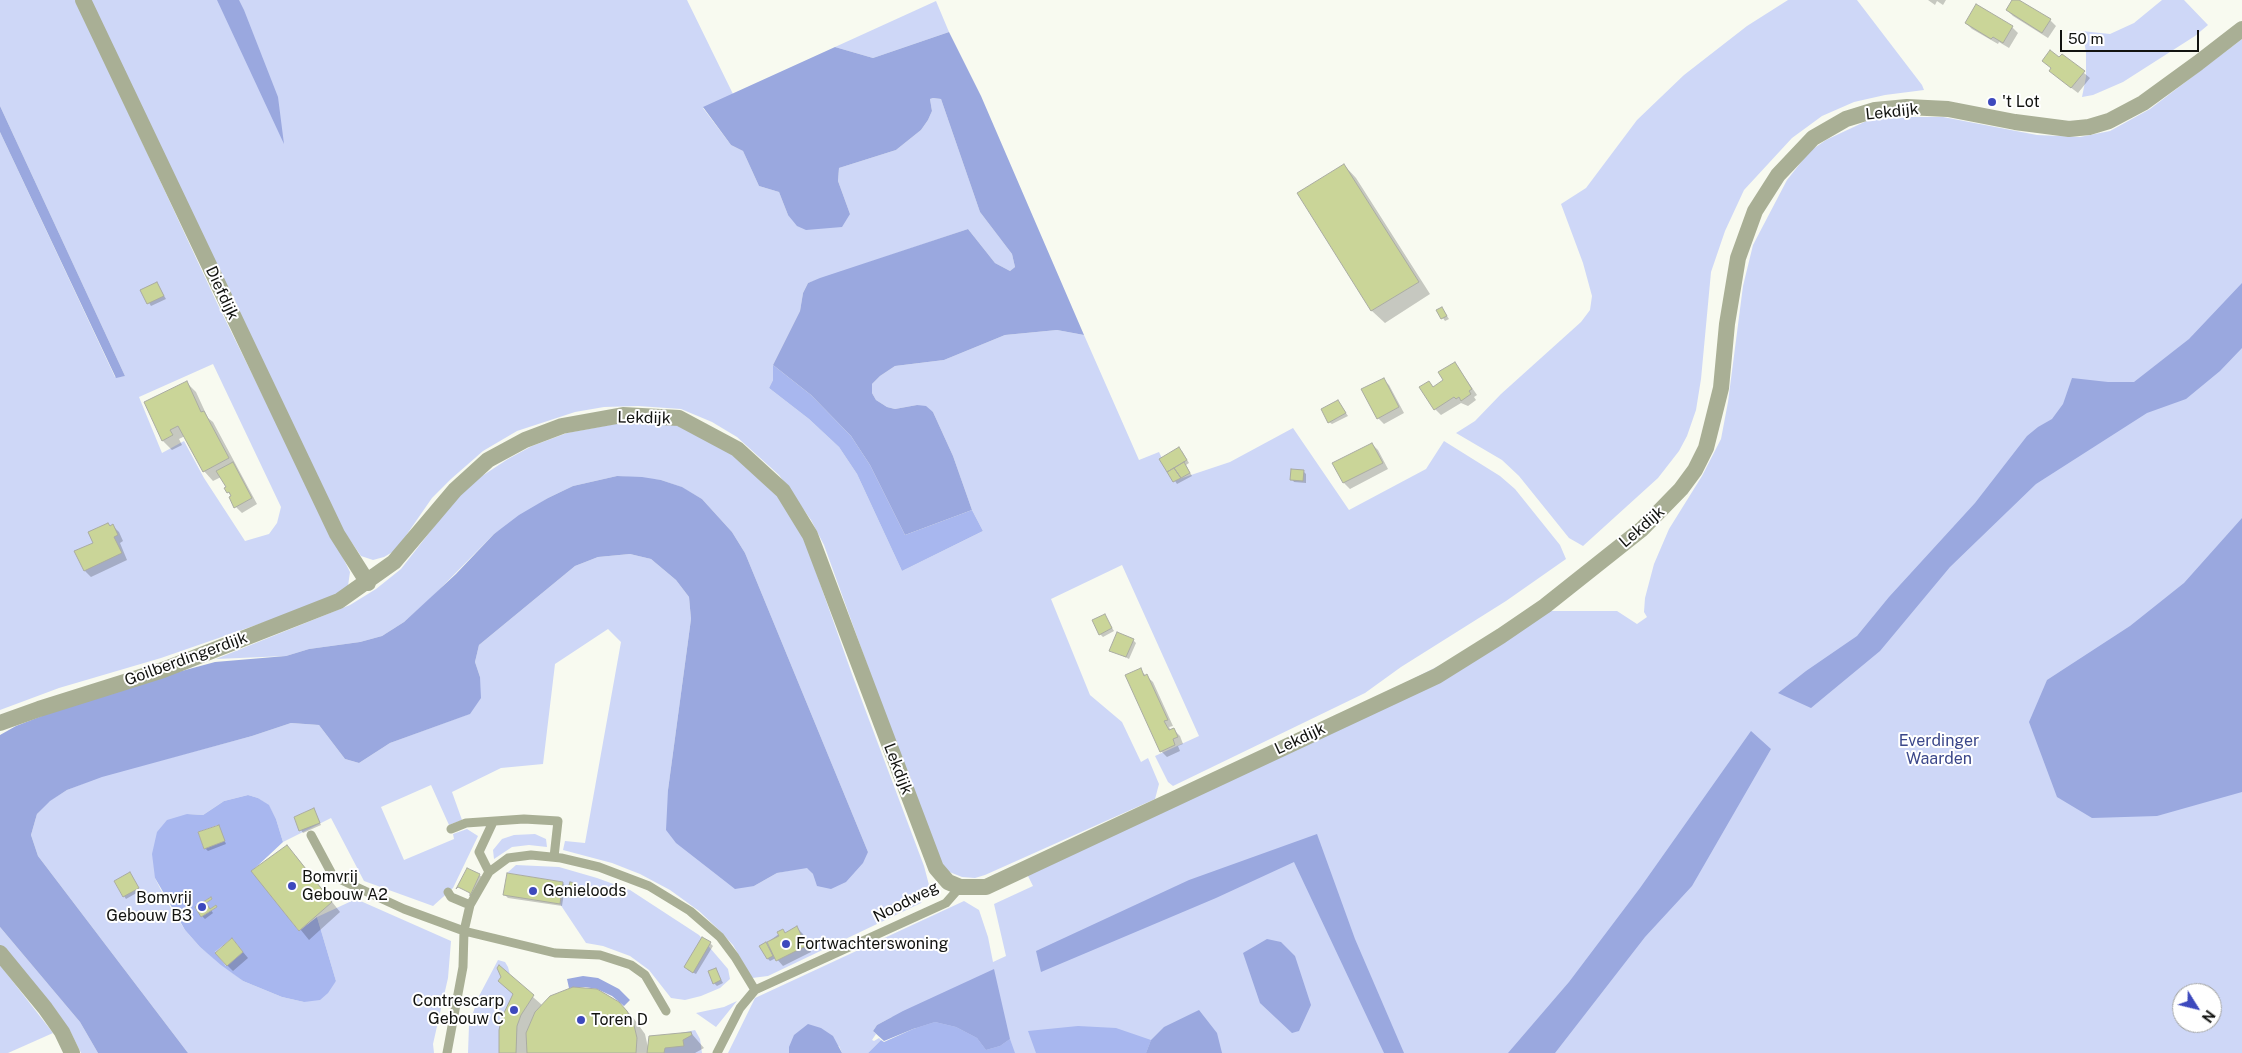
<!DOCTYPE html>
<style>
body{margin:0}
#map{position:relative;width:2242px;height:1053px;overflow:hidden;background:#f8faf0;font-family:"Public Sans",sans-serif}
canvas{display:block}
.north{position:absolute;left:2172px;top:983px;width:50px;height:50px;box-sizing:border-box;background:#fff;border:1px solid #a0a19f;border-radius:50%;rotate:126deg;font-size:14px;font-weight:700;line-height:20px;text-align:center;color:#121310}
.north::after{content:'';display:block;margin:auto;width:18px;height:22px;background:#3d49bd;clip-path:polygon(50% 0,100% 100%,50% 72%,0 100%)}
.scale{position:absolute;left:2060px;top:30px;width:139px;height:22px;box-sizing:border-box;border:2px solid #121310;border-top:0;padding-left:6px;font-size:15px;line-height:18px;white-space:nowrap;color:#121310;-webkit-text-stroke:4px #fff;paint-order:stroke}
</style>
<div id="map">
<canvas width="2242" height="1053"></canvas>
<div class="north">N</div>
<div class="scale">50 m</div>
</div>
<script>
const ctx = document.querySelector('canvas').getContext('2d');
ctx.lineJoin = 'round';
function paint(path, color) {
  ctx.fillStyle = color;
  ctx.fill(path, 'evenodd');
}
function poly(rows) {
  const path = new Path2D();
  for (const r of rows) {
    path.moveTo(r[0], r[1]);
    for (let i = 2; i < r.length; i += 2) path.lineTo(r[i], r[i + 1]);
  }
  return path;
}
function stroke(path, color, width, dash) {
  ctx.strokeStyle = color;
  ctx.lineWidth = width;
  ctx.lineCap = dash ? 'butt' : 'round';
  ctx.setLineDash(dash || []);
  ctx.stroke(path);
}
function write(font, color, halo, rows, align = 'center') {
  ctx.font = font + ' "Public Sans",sans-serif';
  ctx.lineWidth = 4;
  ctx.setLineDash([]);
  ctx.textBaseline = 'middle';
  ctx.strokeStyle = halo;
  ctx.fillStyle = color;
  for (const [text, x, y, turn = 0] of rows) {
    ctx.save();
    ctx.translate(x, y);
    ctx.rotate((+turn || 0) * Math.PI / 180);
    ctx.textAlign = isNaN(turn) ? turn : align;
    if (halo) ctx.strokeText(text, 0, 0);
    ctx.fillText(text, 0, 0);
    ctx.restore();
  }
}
paint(poly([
 [0,0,76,0,217,303,350,572,348,586,337,597,161,658,59,688,0,710,0,132,115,377,125,376,0,106],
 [213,364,281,507,277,523,269,534,245,541,204,478,184,441,162,453,139,397],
 [91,0,687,0,733,94,703,108,731,145,743,151,759,186,779,192,788,215,850,214,838,181,839,168,896,150,921,130,928,120,932,111,930,99,933,98,941,99,980,212,1012,254,1015,267,1010,271,995,263,968,229,808,283,803,293,800,311,773,365,773,380,769,388,809,419,839,447,857,474,902,571,983,531,972,510,953,456,933,412,917,405,895,409,887,407,876,400,872,393,872,384,880,376,895,366,944,360,1005,335,1057,330,1084,335,1139,460,1159,452,1173,481,1230,462,1293,428,1349,510,1426,469,1444,441,1500,476,1515,489,1560,545,1566,559,1506,601,1401,667,1365,693,1173,786,1168,782,1155,756,1199,736,1122,565,1051,599,1090,695,1122,722,1141,762,1148,758,1159,784,1155,799,985,875,975,878,962,877,947,871,939,864,824,545,811,520,779,475,737,437,712,422,681,409,638,406,604,407,575,412,517,431,483,451,451,479,432,498,396,550,384,557,373,560,361,556,343,530],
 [1788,0,1857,0,1922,85,1924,90,1885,95,1854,102,1822,116,1792,138,1744,190,1725,231,1711,272,1701,379,1696,410,1687,436,1679,451,1658,478,1583,546,1569,538,1519,476,1502,460,1456,433,1475,421,1501,394,1581,322,1590,310,1592,296,1583,263,1561,204,1586,188,1637,120,1684,75,1747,26],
 [2162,0,2184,0,2208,25,2195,36,2123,82,2093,95,2082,97,2086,77,2086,52,2082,31,2110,34,2134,23],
 [936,1,949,32,873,58,835,47],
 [2242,39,2242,1053,972,1053,892,1017,877,1025,873,1031,876,1034,872,1040,874,1041,879,1038,881,1040,868,1053,842,1053,839,1046,789,1047,789,1053,728,1053,755,998,964,901,979,910,988,937,993,962,1006,956,994,904,1033,886,1027,874,1547,611,1617,611,1637,624,1647,617,1644,612,1645,598,1654,564,1669,529,1702,476,1721,439,1728,402,1743,286,1753,245,1787,180,1810,151,1826,140,1875,117,1943,117,2037,135,2080,137,2110,131,2150,109],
 [2182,993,2212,993,2212,1023,2182,1023],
 [631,421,661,422,688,428,735,454,775,491,805,541,853,677,924,866,929,885,921,903,768,976,752,978,733,945,718,929,699,911,670,890,640,874,612,863,563,850,565,841,585,843,621,642,608,629,555,664,543,764,501,768,452,792,462,820,449,825,431,785,381,807,404,860,454,839,453,834,467,829,478,836,453,888,433,906,364,881,331,818,283,842,276,819,269,806,258,798,248,795,224,801,203,815,187,814,155,878,167,902,185,930,200,947,243,981,282,997,304,1002,336,981,317,917,356,899,451,941,448,978,433,1044,434,1053,188,1053,38,856,31,835,37,814,49,801,67,790,102,776,252,736,291,723,319,725,345,759,359,763,390,743,469,714,480,677,475,662,479,645,575,566,598,557,630,554,651,559,676,580,689,597,691,619,668,790,754,886,777,873,807,867,813,874,868,852,745,553,732,532,702,499,681,487,661,480,617,476,573,486,548,498,494,534,432,597,404,622,382,636,360,642,309,649,286,656,216,659,350,605,376,589,401,569,454,501,479,478,508,459,532,446,567,433],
 [314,808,300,831,294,817],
 [130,873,139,888,123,897,114,881],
 [797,927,805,946,776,961,767,942,779,936,777,933,783,929,785,933],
 [535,834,546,839,547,847,529,845,512,847,494,859,493,850,502,839,514,835],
 [516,865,559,867,597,878,630,890,699,935,728,969,730,979,720,988,701,996,685,1000,671,998,649,970,630,956,603,946,586,943,560,904,563,882,507,873],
 [0,927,80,1022,98,1053,81,1053,70,1031,53,1006,0,945],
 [498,960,505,962,508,967,520,1014,517,1026,516,1053,468,1053,469,1025,478,998],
 [0,965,53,1033,8,1053,0,1053],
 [737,1001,716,1027,696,1013,724,1007],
 [695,1030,700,1039,702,1053,648,1053,649,1036,676,1034]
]), '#ced7f7');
paint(poly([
 [773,365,811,395,851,436,870,465,905,535,972,510,983,531,902,571,857,474,839,447,809,419,769,388,773,380],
 [248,795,258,798,269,805,276,819,283,842,252,871,299,931,317,917,336,981,328,993,320,1000,304,1002,282,997,243,981,221,965,200,947,185,930,155,878,152,854,157,832,167,820,187,814,203,815,224,801],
 [218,825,224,841,204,849,198,832],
 [211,897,212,899,206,903,210,909,216,905,217,907,201,917,195,907],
 [232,938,243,952,226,966,215,952],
 [935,1022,956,1027,977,1038,986,1050,1000,1046,1010,1039,1015,1053,868,1053,881,1040,884,1042,913,1029],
 [1078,1026,1116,1028,1151,1040,1146,1053,1036,1053,1028,1031]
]), '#a8b7ef');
paint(poly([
 [217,0,239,0,244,10,278,97,284,144],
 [949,32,981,96,1084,335,1057,330,1005,335,944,360,895,366,880,376,872,384,872,393,876,400,887,407,895,409,917,405,926,406,933,412,953,456,972,510,905,535,870,465,851,436,811,395,773,365,800,311,803,293,808,283,820,278,968,229,995,263,1010,271,1015,267,1012,254,980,212,941,99,933,98,930,99,932,111,928,120,921,130,896,150,839,168,838,181,850,214,842,227,806,230,797,226,788,215,779,192,759,186,743,151,731,145,703,107,835,47,873,58],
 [0,107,0,106,125,376,116,378,0,132],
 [2242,283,2242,348,2220,371,2186,399,2147,413,2036,484,1950,567,1880,651,1811,708,1778,693,1806,671,1857,636,1889,597,1975,503,2027,436,2038,427,2052,419,2063,404,2072,378,2108,382,2134,382,2189,339],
 [617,476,642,477,661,480,682,487,702,499,732,532,745,553,868,852,863,863,846,882,831,889,817,886,813,874,807,868,777,873,754,886,735,889,676,843,666,830,668,790,691,619,689,597,676,580,651,559,630,554,598,557,575,566,479,645,475,662,480,677,481,698,470,714,390,743,359,763,345,759,319,725,291,723,252,736,102,777,67,790,50,801,37,814,31,835,38,856,188,1053,98,1053,80,1022,0,927,0,735,16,726,65,707,167,675,215,662,286,656,309,649,360,642,382,636,404,622,456,574,494,534,519,515,548,498,573,486],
 [2242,518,2242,792,2157,816,2092,818,2057,797,2029,722,2047,680,2130,626,2184,583],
 [1751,731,1771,749,1692,886,1645,937,1555,1053,1508,1053,1569,982,1640,888],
 [1317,834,1355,939,1404,1053,1384,1053,1294,862,1216,898,1041,972,1036,951,1189,880],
 [1267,939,1281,942,1295,956,1311,1005,1299,1031,1292,1033,1260,1003,1243,953],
 [994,969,1010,1039,1000,1046,986,1050,977,1038,956,1027,935,1022,913,1029,884,1041,873,1031,877,1025,903,1011],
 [583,976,598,978,619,989,630,1000,624,1006,612,996,597,989,585,987,569,988,567,979],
 [1199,1010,1217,1033,1222,1053,1146,1053,1151,1040,1164,1027],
 [808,1024,821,1028,833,1036,842,1053,789,1053,789,1047,794,1035]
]), '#9aa8df');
paint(poly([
 [1928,0,1946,0,1943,5,1937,1,1935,5],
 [2014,0,2017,0,2050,20,2056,26,2048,38,2013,16,2007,10],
 [1966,23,2012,27,2018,33,2009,48,1999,42,1998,44,1972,29],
 [2062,55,2090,78,2078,93,2057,77,2060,59],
 [1344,165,1356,178,1430,294,1385,323,1372,311,1299,194],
 [157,284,166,299,151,306,142,291],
 [1442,308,1449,319,1445,321,1438,311],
 [1455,363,1477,395,1474,397,1476,400,1468,406,1461,403,1441,415,1435,409,1428,382,1434,388,1445,380],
 [1383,379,1389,385,1404,413,1384,424,1378,418],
 [187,383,196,392,208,418,213,422,257,504,242,513,236,507,232,497,228,492,228,487,221,477,213,481,204,471,185,436,179,439,182,445,172,450,163,441],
 [1338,401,1348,416,1332,424,1329,422],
 [1372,444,1378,450,1388,469,1350,489,1344,483,1334,463],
 [1182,451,1189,463,1186,465,1192,476,1177,484,1161,459],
 [1303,471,1306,474,1306,483,1294,482,1292,479],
 [113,526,119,532,123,541,120,543,127,560,91,577,85,571,95,544],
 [1105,616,1114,631,1103,637,1100,634],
 [1133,640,1136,643,1129,659,1111,650],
 [1140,670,1153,682,1173,726,1169,727,1171,731,1174,730,1180,736,1183,744,1178,746,1180,751,1167,757,1161,751],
 [314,810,321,825,303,833,301,830],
 [218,826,226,844,208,851,205,848],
 [296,856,340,912,309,940,253,871],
 [130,874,140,891,126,899,124,896],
 [479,875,482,877,474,895,459,886],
 [563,883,565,886,562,906,508,898,505,895],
 [575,884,578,887,576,891,569,887],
 [205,902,213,913,205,919,202,916],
 [797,928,803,934,811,952,783,966,776,958,770,961,768,959,766,944,771,949,768,942,783,931,786,934],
 [710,943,713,946,696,974,688,970,685,967],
 [238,946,248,958,233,971,227,965],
 [499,967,542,1005,619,1003,632,1016,645,1034,648,1048,691,1033,704,1048,695,1053,500,1053,514,995,500,981,503,977],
 [716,970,723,983,717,986,714,983]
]), '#0003');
const building = poly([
 [2012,0,2019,0,2051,19,2042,33,2006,10,2012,0],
 [1976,4,2013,26,2003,43,1993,37,1991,39,1965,23,1976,4],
 [2050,50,2059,57,2062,54,2085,71,2071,88,2049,71,2051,68,2042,61,2050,50],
 [1344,164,1419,282,1371,311,1297,193,1344,164],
 [157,282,164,296,147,304,140,290,157,282],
 [1442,307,1447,316,1441,319,1436,310,1442,307],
 [1455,362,1472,389,1469,391,1471,394,1461,401,1459,397,1456,399,1454,397,1434,410,1419,387,1429,381,1433,387,1443,380,1438,372,1455,362],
 [1384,378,1399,407,1377,419,1361,389,1384,378],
 [187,381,201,412,204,411,229,458,203,472,178,426,170,430,173,435,162,441,144,402,187,381],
 [1338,400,1346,413,1328,423,1321,409,1338,400],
 [1372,443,1383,463,1343,483,1332,463,1372,443],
 [1179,447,1187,460,1167,472,1159,459,1179,447],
 [233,462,252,498,234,508,229,497,231,496,229,492,227,493,224,488,226,487,216,471,233,462],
 [1184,462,1190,473,1181,478,1174,468,1184,462],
 [1174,468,1181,478,1173,482,1167,472,1174,468],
 [1291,469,1304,470,1303,481,1290,480,1291,469],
 [108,523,110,526,113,524,118,535,114,537,122,553,84,571,74,551,93,543,88,532,108,523],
 [1105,614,1112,628,1099,635,1092,620,1105,614],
 [1117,632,1134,639,1126,657,1109,651,1117,632],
 [1141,668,1144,676,1147,674,1168,720,1164,721,1169,730,1174,728,1178,737,1173,739,1175,745,1160,752,1125,675,1141,668],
 [314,808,320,823,299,831,294,817,314,808],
 [219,825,225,841,204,849,198,832,219,825],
 [287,845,332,902,299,931,251,871,287,845],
 [467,868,480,874,470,896,470,893,458,887,456,889,467,868],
 [130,872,139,888,123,897,114,881,130,872],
 [507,873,563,882,560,904,503,895,507,873],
 [570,882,576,883,574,889,568,888,570,882],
 [211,897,212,899,206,903,210,909,216,905,217,907,201,917,195,907,211,897],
 [797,926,806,946,776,961,767,942,779,936,777,932,783,929,785,933,797,926],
 [702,937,711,942,693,973,684,967,702,937],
 [232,938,243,952,227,966,215,953,232,938],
 [766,942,773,956,767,959,759,946,766,942],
 [499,965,534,995,521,1015,517,1026,516,1053,499,1053,499,1030,502,1017,513,994,498,981,501,977,497,968,499,965],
 [716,968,721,980,713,984,708,971,716,968],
 [573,987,597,989,619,1002,627,1011,634,1025,637,1038,636,1053,527,1053,526,1033,535,1012,550,996,573,987],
 [691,1032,692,1035,683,1040,684,1046,665,1048,664,1053,647,1053,649,1036,691,1032]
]);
paint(building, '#cad598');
stroke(building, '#aaaca2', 1);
stroke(poly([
 [451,829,466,823,524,819,558,821,554,857],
 [311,835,333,876,352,885,404,909,464,931,555,953,600,955,631,965,645,975,666,1011],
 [489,872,479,852,493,822],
 [448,892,451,897,470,905],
 [447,1053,463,967,464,931,470,905,489,872,508,858,531,855,561,858,599,867,649,886,690,911,720,937,735,957,755,990],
 [717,1053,740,1008,755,990,946,903,960,887]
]), '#a9af95', 9);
stroke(poly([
 [83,0,337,534,368,583],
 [0,723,39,709,163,670,339,601,394,562,455,490,488,460,525,440,562,426,623,415,679,418,737,449,783,491,810,535,936,868,948,882,960,887,986,887,1437,676,1501,636,1545,606,1642,529,1681,489,1695,470,1706,448,1721,388,1727,324,1738,258,1755,211,1778,175,1813,138,1846,119,1875,110,1907,107,1948,109,2015,122,2069,129,2089,127,2109,121,2143,103,2198,63,2242,29],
 [0,953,45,1008,62,1032,72,1053]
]), '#a9af95', 16);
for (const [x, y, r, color] of [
 [1992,102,5,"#3d49bd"],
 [292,886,5,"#3d49bd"],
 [533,891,5,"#3d49bd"],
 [202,907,5,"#3d49bd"],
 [786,944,5,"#3d49bd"],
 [514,1010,5,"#3d49bd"],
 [581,1020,5,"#3d49bd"]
]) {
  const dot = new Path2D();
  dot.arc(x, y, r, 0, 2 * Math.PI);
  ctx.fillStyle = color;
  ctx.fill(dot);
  stroke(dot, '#fff', 2);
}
write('16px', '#121310', '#fff', [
 ["'t Lot",2002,102],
 ["Bomvrij",302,877],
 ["Gebouw A2",302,895],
 ["Genieloods",543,891],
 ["Bomvrij",192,898,"right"],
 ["Gebouw B3",192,916,"right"],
 ["Fortwachterswoning",796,944],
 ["Contrescarp",504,1001,"right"],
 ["Gebouw C",504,1019,"right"],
 ["Toren D",591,1020]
], 'left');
write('16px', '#121310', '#fff', [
 ["Lekdijk",1892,112,-6],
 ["Diefdijk",222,293,65],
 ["Lekdijk",644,418,1],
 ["Lekdijk",1642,527,-41],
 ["Goilberdingerdijk",186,659,-20],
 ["Lekdijk",1300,739,-25],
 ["Lekdijk",898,769,69],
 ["Noodweg",906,902,-27]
]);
write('16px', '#3b478a', '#fff', [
 ["Everdinger",1939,741],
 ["Waarden",1939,759]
]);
</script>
